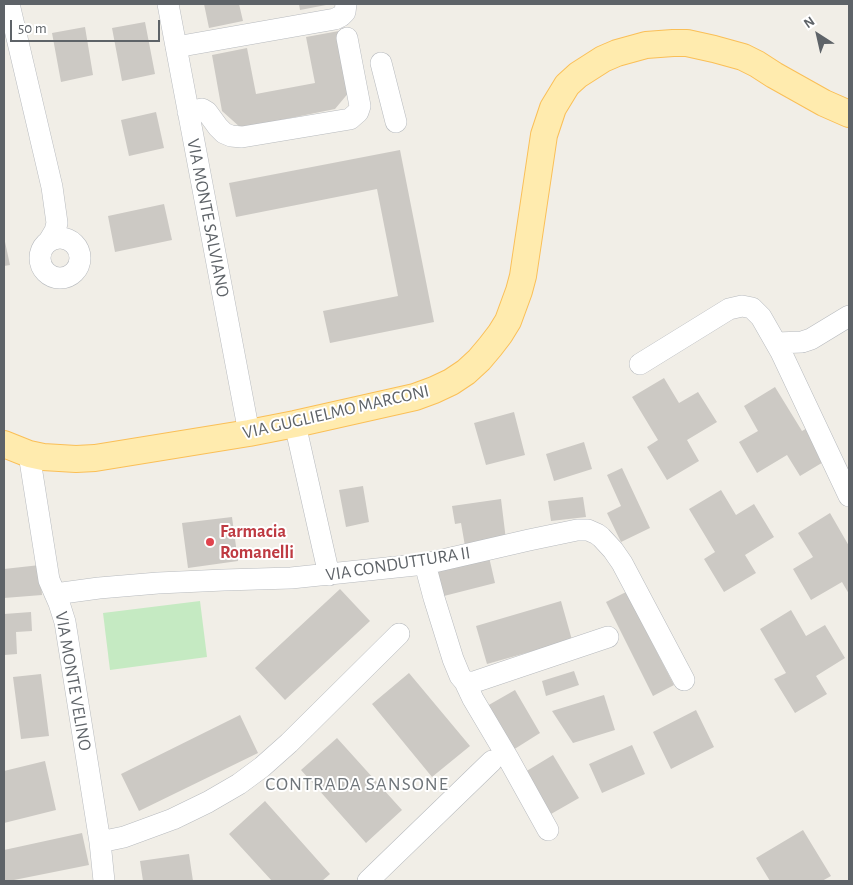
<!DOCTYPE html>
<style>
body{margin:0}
#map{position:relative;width:853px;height:885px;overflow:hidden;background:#f1eee7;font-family:"Alegreya Sans",sans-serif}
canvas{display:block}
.frame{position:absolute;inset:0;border:5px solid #5e6368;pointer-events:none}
.north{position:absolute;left:793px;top:10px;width:50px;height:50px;-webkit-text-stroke:4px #fff;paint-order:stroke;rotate:325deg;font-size:14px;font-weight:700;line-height:20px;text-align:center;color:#5e6368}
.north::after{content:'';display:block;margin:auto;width:18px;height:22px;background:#5e6368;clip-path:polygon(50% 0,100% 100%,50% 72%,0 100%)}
.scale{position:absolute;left:10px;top:20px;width:150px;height:22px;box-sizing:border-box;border:2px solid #5e6368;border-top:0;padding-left:6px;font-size:15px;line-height:18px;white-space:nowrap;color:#5e6368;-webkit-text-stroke:4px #fff;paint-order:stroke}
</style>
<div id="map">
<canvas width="853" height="885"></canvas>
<div class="frame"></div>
<div class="north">N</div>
<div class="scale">50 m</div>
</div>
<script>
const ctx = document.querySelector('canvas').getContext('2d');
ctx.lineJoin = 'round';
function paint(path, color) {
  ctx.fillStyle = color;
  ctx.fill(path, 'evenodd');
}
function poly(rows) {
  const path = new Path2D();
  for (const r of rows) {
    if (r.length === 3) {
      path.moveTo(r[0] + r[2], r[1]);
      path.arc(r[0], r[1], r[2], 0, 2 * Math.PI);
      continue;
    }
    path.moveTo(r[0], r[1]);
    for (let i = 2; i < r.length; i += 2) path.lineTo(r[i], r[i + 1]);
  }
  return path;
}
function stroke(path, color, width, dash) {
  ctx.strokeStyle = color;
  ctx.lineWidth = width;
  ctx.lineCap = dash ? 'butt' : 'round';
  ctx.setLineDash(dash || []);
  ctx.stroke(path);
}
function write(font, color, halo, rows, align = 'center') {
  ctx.font = font + ' "Alegreya Sans",sans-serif';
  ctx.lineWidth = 4;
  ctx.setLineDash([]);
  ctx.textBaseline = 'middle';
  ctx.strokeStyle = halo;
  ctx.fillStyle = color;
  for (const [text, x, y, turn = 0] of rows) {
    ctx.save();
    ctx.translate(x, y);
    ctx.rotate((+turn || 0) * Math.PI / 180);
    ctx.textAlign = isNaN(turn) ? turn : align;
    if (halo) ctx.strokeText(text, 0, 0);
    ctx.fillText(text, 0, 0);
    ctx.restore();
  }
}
paint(poly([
 [200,601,207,657,110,670,103,613]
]), '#c5eac2');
paint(poly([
 [204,4,239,4,243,21,209,28],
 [299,4,326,4,326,5,300,10],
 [145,22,155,74,122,81,112,28],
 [85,27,93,75,61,82,52,33],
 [339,31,350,91,335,109,241,128,222,111,212,55,247,48,256,94,315,83,306,37],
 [156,112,164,148,129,156,121,120],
 [400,150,434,322,330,343,323,311,398,296,377,189,236,217,229,183],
 [164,204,172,240,115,252,108,216],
 [4,237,10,265,4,266],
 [664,378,679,403,698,392,717,422,687,440,699,461,667,480,647,447,658,440,632,397],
 [775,387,802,431,811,426,830,458,800,476,787,455,757,473,739,442,758,431,744,406],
 [514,412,525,455,486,465,474,423],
 [584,442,592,469,554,481,546,454],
 [622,468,650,528,621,542,607,513,621,506,607,475],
 [363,486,369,522,346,527,339,490],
 [721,490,736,515,754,504,774,537,745,555,756,573,724,592,704,559,715,552,689,509],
 [583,497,586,517,551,521,548,501],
 [501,499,506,540,465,546,461,523,455,524,452,506],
 [830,513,849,546,849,594,842,582,811,600,793,569,813,557,798,533],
 [232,517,238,561,188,568,182,523],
 [489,557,495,583,440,597,434,570],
 [40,565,42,595,4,598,4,569],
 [340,589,370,621,285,700,255,668],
 [626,592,674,685,653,696,606,602],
 [561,601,572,640,487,664,476,626],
 [791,610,806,636,825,625,845,658,816,676,827,694,795,713,774,679,786,673,760,629],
 [31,612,32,631,16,632,17,654,4,655,4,614],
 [574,671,579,685,546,696,542,681],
 [409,673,470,746,432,777,372,704],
 [41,674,49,736,21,739,13,677],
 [515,690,540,733,513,750,487,706],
 [604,695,615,730,573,743,552,711],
 [696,710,714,747,671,769,653,732],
 [240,715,258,753,139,811,121,774],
 [337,738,402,810,366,843,301,770],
 [632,745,645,774,602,793,589,764],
 [553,755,579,798,551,814,525,772],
 [45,761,56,810,4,823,4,771],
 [265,801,330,874,322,881,272,881,229,834],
 [803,830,831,876,822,881,770,881,756,858],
 [82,833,89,865,9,881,4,881,4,850],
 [189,854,193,881,143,881,140,861]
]), '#ccc9c4');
const minor = poly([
 [9,4,52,187,57,223,55,231,49,241],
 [168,4,249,433],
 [176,47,335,19,341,16,345,12,346,4],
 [381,63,396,122],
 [188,112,202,109,207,112,218,127,224,133,231,136,242,137,350,119,358,112,360,106,347,38],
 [60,258,20],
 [777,343,802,342,811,339,849,316],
 [640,364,729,309,742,306,752,308,761,317,781,352,849,496],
 [295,424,329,575],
 [29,454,49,580,59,603,65,622,100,842,104,881],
 [425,564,434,598,453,659,460,676,465,682,474,682,608,637],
 [55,594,99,588,158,583,224,580,291,578,425,564,529,540,577,530,588,530,597,534,601,537,613,550,622,563,684,680],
 [465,682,473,699,508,758,548,830],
 [100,842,124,837,173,819,208,802,239,784,262,767,289,743,399,634],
 [368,881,492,761]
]);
const major = poly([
 [4,444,29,454,43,457,76,459,95,458,249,433,295,424,415,397,434,390,451,382,466,372,479,360,490,347,500,334,508,321,519,291,523,276,544,135,553,108,567,85,578,75,603,59,617,53,646,45,673,43,687,43,714,49,743,57,757,64,774,75,824,103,849,114]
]);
stroke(minor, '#b7babe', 22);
stroke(major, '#fabf57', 28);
stroke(minor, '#fff', 21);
stroke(major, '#ffebae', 26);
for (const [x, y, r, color] of [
 [210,542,5,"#e0444e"]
]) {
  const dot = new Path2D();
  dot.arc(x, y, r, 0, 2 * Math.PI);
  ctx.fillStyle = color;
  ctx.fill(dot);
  stroke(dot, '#fff', 2);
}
write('18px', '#5e6368', '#fff', [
 ["VIA MONTE SALVIANO",208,218,79],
 ["VIA GUGLIELMO MARCONI",336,412,-13],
 ["VIA CONDUTTURA II",398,564,-9],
 ["VIA MONTE VELINO",73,681,80]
]);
write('bold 18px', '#be3a42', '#fff', [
 ["Farmacia",220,532],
 ["Romanelli",220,553]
], 'left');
ctx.letterSpacing = '1px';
write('19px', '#6f757a', '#fff', [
 ["CONTRADA SANSONE",357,784]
]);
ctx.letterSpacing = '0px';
</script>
